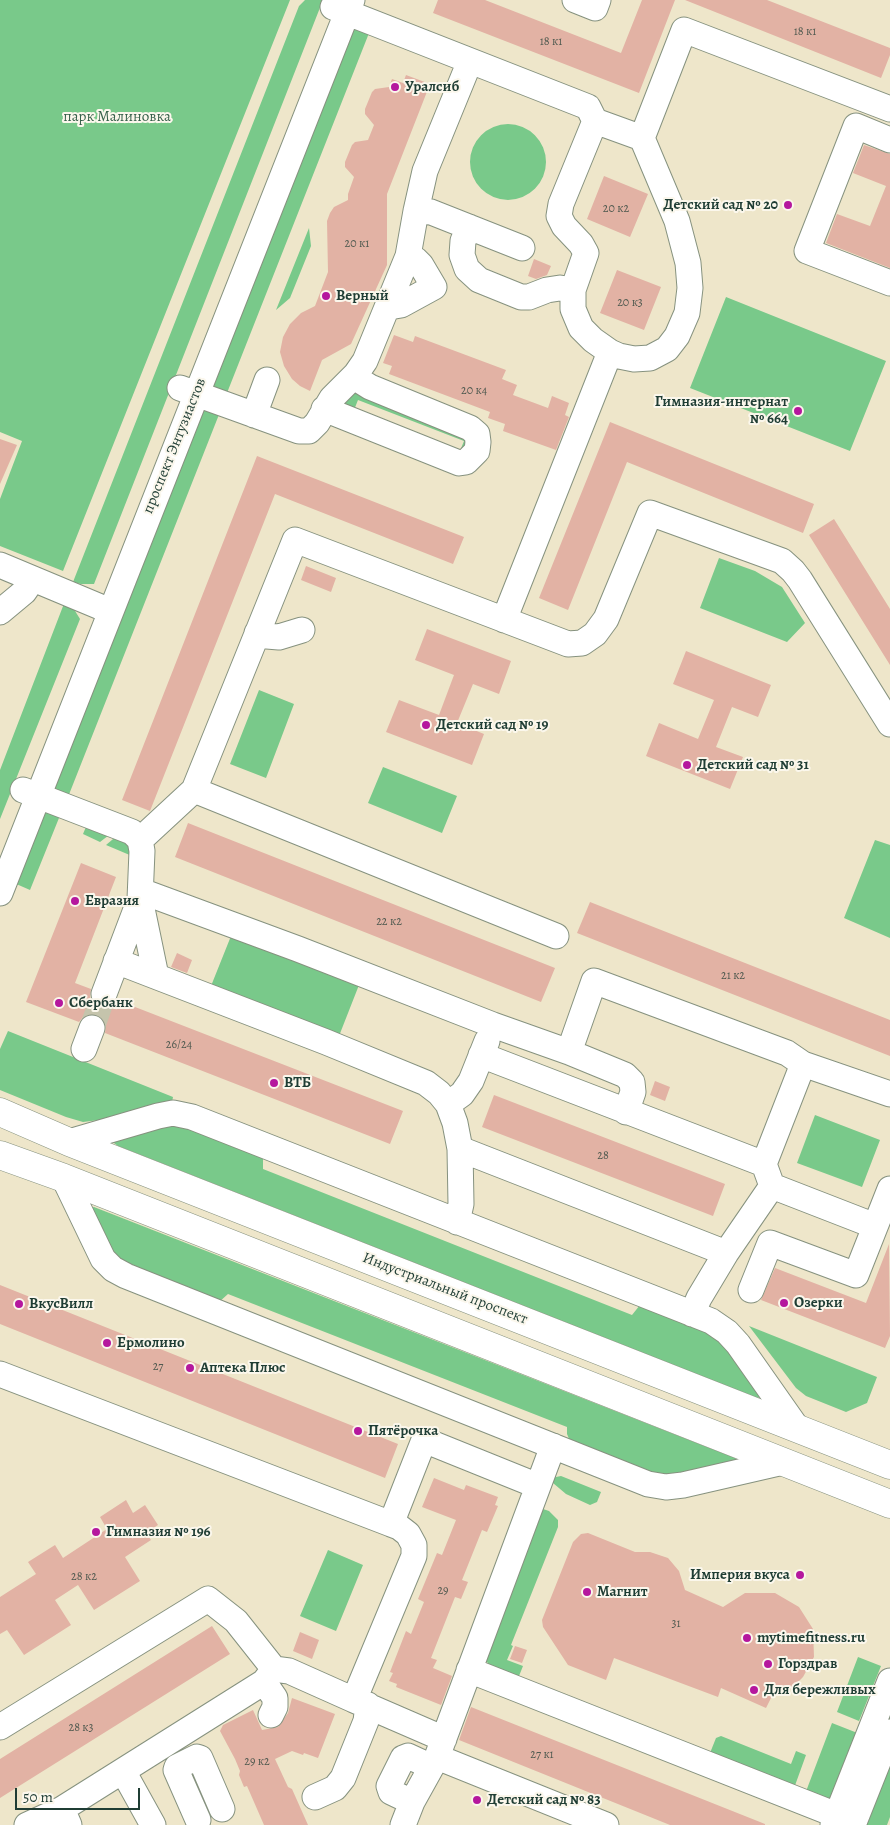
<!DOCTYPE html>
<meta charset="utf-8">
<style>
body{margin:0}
#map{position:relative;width:890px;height:1825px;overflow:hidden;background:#eee6ca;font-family:Alegreya,serif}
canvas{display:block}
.scale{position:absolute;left:15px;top:1788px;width:125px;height:22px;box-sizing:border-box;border:2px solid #1f3d34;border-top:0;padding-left:6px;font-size:15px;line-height:18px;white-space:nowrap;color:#1f3d34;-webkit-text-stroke:4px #fbf7ec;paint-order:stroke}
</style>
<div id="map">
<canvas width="890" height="1825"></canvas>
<div class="scale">50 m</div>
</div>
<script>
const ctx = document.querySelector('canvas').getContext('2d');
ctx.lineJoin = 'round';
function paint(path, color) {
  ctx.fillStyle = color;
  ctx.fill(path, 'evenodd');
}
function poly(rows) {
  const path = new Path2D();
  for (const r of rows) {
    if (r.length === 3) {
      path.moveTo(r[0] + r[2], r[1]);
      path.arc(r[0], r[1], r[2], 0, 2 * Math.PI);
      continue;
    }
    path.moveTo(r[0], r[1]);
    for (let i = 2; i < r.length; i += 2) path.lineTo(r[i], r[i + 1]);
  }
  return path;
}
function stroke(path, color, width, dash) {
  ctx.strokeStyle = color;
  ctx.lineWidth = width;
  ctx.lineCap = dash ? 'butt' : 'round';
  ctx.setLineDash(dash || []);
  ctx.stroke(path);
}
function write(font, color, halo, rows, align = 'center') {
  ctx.font = font + ' Alegreya,serif';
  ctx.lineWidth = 4;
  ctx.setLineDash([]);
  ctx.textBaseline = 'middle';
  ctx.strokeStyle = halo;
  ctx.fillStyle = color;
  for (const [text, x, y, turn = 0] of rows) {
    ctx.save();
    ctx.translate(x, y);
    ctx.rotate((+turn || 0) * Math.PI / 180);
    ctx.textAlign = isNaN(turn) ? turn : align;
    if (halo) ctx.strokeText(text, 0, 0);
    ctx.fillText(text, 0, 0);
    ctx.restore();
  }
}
paint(poly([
 [0,0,290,0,63,571,0,546,0,499,22,441,0,432],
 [305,0,323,0,94,584,81,584,73,582,299,6],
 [353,23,371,28,225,398,208,391],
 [508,162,38],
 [309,228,311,246,290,298,276,310],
 [726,297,886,361,850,451,690,388],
 [351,389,472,443,460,451,464,441,358,400,354,410,343,404],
 [202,407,220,412,68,797,50,790],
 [719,558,755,571,782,587,805,623,787,642,700,608],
 [65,601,72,606,80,619,0,819,0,770],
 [259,690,294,704,266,778,230,764],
 [383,767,457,796,442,833,368,803],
 [44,806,61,813,30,890,14,883],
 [88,822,113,832,100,842,83,834],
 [119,834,125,836,132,856,106,845],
 [875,840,890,845,890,938,844,918],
 [231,936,359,985,339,1036,211,986],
 [8,1031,173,1097,172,1102,107,1119,83,1122,66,1117,0,1090,0,1049],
 [815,1115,880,1140,862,1187,797,1163],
 [181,1123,263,1156,263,1169,632,1315,640,1305,718,1336,760,1397,758,1398,118,1146,114,1143,114,1139],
 [94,1207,735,1458,737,1460,666,1478,570,1441,567,1434,567,1427,228,1294,218,1303,119,1265,90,1208],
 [749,1326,877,1377,867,1403,846,1412,806,1396,796,1388],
 [561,1476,601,1492,597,1502,590,1505,566,1494,553,1483,551,1478],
 [543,1509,549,1511,558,1520,558,1527,511,1645,513,1646,507,1660,523,1666,517,1681,492,1669,485,1659,538,1510],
 [328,1550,363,1565,336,1631,300,1616],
 [858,1657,881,1666,859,1721,837,1712],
 [832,1723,860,1734,832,1805,805,1794],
 [721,1736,791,1764,796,1751,806,1755,793,1791,710,1753,716,1738],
 [890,1757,890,1817,887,1825,863,1825]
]), '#79c98a');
paint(poly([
 [438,0,485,0,621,53,642,0,675,0,639,93,433,13],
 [685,0,767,0,890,48,890,55,881,78],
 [406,75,430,84,387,194,387,265,351,344,322,360,310,391,300,386,292,379,284,366,280,352,283,337,290,324,301,313,315,306,328,272,327,221,330,213,334,207,348,200,348,194,354,177,345,167,345,162,352,145,355,142,368,140,374,125,365,114,365,109,372,92,375,89,389,87,392,79,403,83],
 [864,145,890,154,890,268,826,243,837,214,870,226,886,186,853,173],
 [604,176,648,194,630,237,587,219],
 [534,259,551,266,547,275,536,279,528,276],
 [617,270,661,287,644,330,600,313],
 [394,335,413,342,415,336,506,370,502,379,517,385,513,395,548,408,552,396,569,403,565,415,569,417,556,450,503,431,505,424,488,418,490,412,389,374,392,366,383,363],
 [610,422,814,504,803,533,627,462,568,610,539,598],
 [0,439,17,445,0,484],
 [257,456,464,537,453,564,275,494,150,811,122,800],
 [834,519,890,609,890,665,809,535],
 [306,566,336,578,331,592,301,580],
 [427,629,511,661,499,694,473,684,457,723,484,734,472,765,386,732,399,700,439,715,454,675,415,660],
 [686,651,771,685,758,717,732,707,716,747,743,757,730,789,646,756,659,723,698,739,714,700,673,684],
 [188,823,555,968,541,1002,175,857],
 [81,863,116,877,75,983,91,989,90,997,93,1003,99,1008,107,1008,113,1005,117,1000,403,1111,390,1144,105,1033,106,1025,103,1019,98,1015,89,1014,83,1017,79,1022,26,1002],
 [590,902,890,1020,890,1056,577,933],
 [177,953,192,960,187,973,171,967],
 [655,1081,670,1087,665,1101,650,1095],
 [494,1095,725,1184,713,1216,482,1127],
 [889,1244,890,1336,885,1348,761,1300,775,1268,866,1303],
 [0,1285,398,1444,385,1478,0,1324],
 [434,1478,464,1490,466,1485,498,1497,495,1505,498,1506,487,1532,482,1530,462,1580,468,1582,461,1599,455,1597,431,1658,437,1660,433,1668,452,1676,441,1705,396,1687,397,1684,389,1681,393,1673,390,1672,406,1631,411,1634,424,1602,418,1599,437,1553,442,1555,456,1520,422,1507],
 [126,1500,133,1513,145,1505,158,1525,146,1533,151,1540,125,1557,140,1581,94,1610,78,1585,55,1600,71,1625,24,1655,7,1630,0,1634,0,1597,36,1574,28,1562,55,1545,63,1558,107,1529,100,1517],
 [588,1533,635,1552,650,1552,668,1558,679,1571,685,1590,723,1607,745,1593,775,1593,799,1607,813,1629,814,1657,803,1677,790,1690,772,1696,766,1708,721,1688,718,1697,614,1658,606,1680,568,1665,543,1627,542,1620,573,1542,581,1534],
 [212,1626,230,1654,0,1798,0,1759],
 [300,1632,319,1640,312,1659,293,1651],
 [515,1646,527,1650,522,1663,510,1659],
 [292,1698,335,1714,318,1758,304,1753,303,1755,292,1751,275,1759,288,1787,292,1789,308,1825,264,1825,247,1786,244,1787,239,1775,240,1771,235,1759,220,1731,223,1725,253,1710,262,1730,278,1727,288,1713],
 [471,1707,765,1824,765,1825,670,1825,459,1740]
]), '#e2b2a4');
stroke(poly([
 [92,1028,104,994]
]), '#c5c4ac', 25, [25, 12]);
const minor = poly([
 [575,0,595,8,598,0],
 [333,7,588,107,595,121,642,138],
 [595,121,561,204,559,216,564,226,581,244,586,253,573,290,573,309,581,328,593,340,610,352],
 [890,140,856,126,807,251,890,283],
 [416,211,431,212,522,248],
 [469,227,463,241,462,255,467,269,479,280,521,297,529,297,547,290,560,288,573,290],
 [388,305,395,306,401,305,434,287,421,265,416,260,408,256],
 [180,388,299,431,309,431,317,423,332,398,356,374,365,361,408,256,416,211,425,171,470,61],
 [324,409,459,463,466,462,477,451,478,442,477,434,470,428,370,387,362,382,356,374],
 [254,415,267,380],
 [0,565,110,611],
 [0,612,24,592,33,579],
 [504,620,610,352,619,356,634,359,650,358,667,349,677,336,687,313,690,288,688,263,677,221,642,138,684,30,890,109],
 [257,633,267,636,279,637,302,630],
 [23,790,132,832,140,840,142,851,140,899,104,994],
 [194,790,556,936],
 [140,840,194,790,295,540,568,644,582,643,595,634,606,619,650,513,782,561,793,571,800,580,890,724],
 [141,891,298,949,493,1025,569,1052,625,1075,632,1082,633,1092,626,1112],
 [0,893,352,0],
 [140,899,156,976],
 [116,961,326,1042,426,1083,439,1093,448,1104,455,1123,460,1149,461,1204,457,1222],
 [84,1049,92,1028],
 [569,1052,594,981,787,1053,803,1064,890,1094],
 [481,1055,764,1164],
 [803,1064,764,1164,772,1186,875,1226],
 [448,1104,462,1094,471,1081,487,1041],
 [69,1142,158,1116,173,1113,192,1117,711,1321,727,1332,738,1344,797,1428],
 [460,1149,726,1253],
 [64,1178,103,1259,113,1269,126,1276,648,1484,666,1487,683,1485,783,1462],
 [751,1290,770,1243,856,1275,890,1189],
 [692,1314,699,1298,726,1253,772,1186],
 [0,1374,391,1524,424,1440,538,1486],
 [469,1670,854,1822],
 [264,1682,275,1698,275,1707,271,1715],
 [354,1700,444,1739],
 [0,1727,208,1599,236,1621,274,1669],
 [437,1757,606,1825],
 [123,1771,153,1825],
 [315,1797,335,1788,343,1778,366,1721,368,1705],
 [412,1802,391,1792,389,1786,403,1758,408,1756,421,1762],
 [62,1809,264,1682,274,1669,289,1671,354,1700,414,1556,414,1545,408,1534,399,1527,391,1524],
 [198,1820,176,1770,177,1767,197,1757,200,1758,222,1809],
 [27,1825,62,1809,69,1825],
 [403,1825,412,1802,437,1757,553,1446],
 [833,1825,890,1681],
 [853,1825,890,1732]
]);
const major = poly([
 [0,1112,69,1142,890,1465],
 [0,1155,64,1178,890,1504]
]);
stroke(minor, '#86927f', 27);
stroke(major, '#86927f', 29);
stroke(minor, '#fff', 25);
stroke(major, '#fff', 28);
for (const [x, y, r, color] of [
 [395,87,5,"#b5179e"],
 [788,205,5,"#b5179e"],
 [326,296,5,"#b5179e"],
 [798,411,5,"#b5179e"],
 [426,725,5,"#b5179e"],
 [687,765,5,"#b5179e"],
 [75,901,5,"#b5179e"],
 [59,1003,5,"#b5179e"],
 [274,1083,5,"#b5179e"],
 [784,1303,5,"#b5179e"],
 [19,1304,5,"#b5179e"],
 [107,1343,5,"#b5179e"],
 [190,1368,5,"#b5179e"],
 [358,1431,5,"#b5179e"],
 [96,1532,5,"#b5179e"],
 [800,1575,5,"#b5179e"],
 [587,1592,5,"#b5179e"],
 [747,1638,5,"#b5179e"],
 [768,1664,5,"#b5179e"],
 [754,1690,5,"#b5179e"],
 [477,1800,5,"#b5179e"]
]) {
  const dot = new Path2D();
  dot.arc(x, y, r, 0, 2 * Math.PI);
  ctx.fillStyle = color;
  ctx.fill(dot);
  stroke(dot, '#fbf7ec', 2);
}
write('12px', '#505a50', null, [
 ["18 к1",805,32],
 ["18 к1",551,42],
 ["20 к2",616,209],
 ["20 к1",357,244],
 ["20 к3",630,303],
 ["20 к4",474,391],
 ["22 к2",389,922],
 ["21 к2",733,976],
 ["26/24",179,1045],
 ["28",603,1156],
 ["27",158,1367],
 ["28 к2",84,1577],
 ["29",443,1591],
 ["31",676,1624],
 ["28 к3",81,1728],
 ["27 к1",542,1755],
 ["29 к2",257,1762]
]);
write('bold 15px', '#1f3d34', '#fbf7ec', [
 ["Уралсиб",405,87],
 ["Детский сад № 20",778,205,"right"],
 ["Верный",336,296],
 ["Гимназия-интернат",788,402,"right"],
 ["№ 664",788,419,"right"],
 ["Детский сад № 19",436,725],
 ["Детский сад № 31",697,765],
 ["Евразия",85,901],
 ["Сбербанк",69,1003],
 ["ВТБ",284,1083],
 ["Озерки",794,1303],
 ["ВкусВилл",29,1304],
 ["Ермолино",117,1343],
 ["Аптека Плюс",200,1368],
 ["Пятёрочка",368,1431],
 ["Гимназия № 196",106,1532],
 ["Империя вкуса",790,1575,"right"],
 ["Магнит",597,1592],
 ["mytimefitness.ru",757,1638],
 ["Горздрав",778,1664],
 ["Для бережливых",764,1690],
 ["Детский сад № 83",487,1800]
], 'left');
write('15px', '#36604a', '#fbf7ec', [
 ["парк Малиновка",117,117]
]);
write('15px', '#1f3d34', '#fbf7ec', [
 ["проспект Энтузиастов",175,446,-68],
 ["Индустриальный проспект",445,1289,21]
]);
</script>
